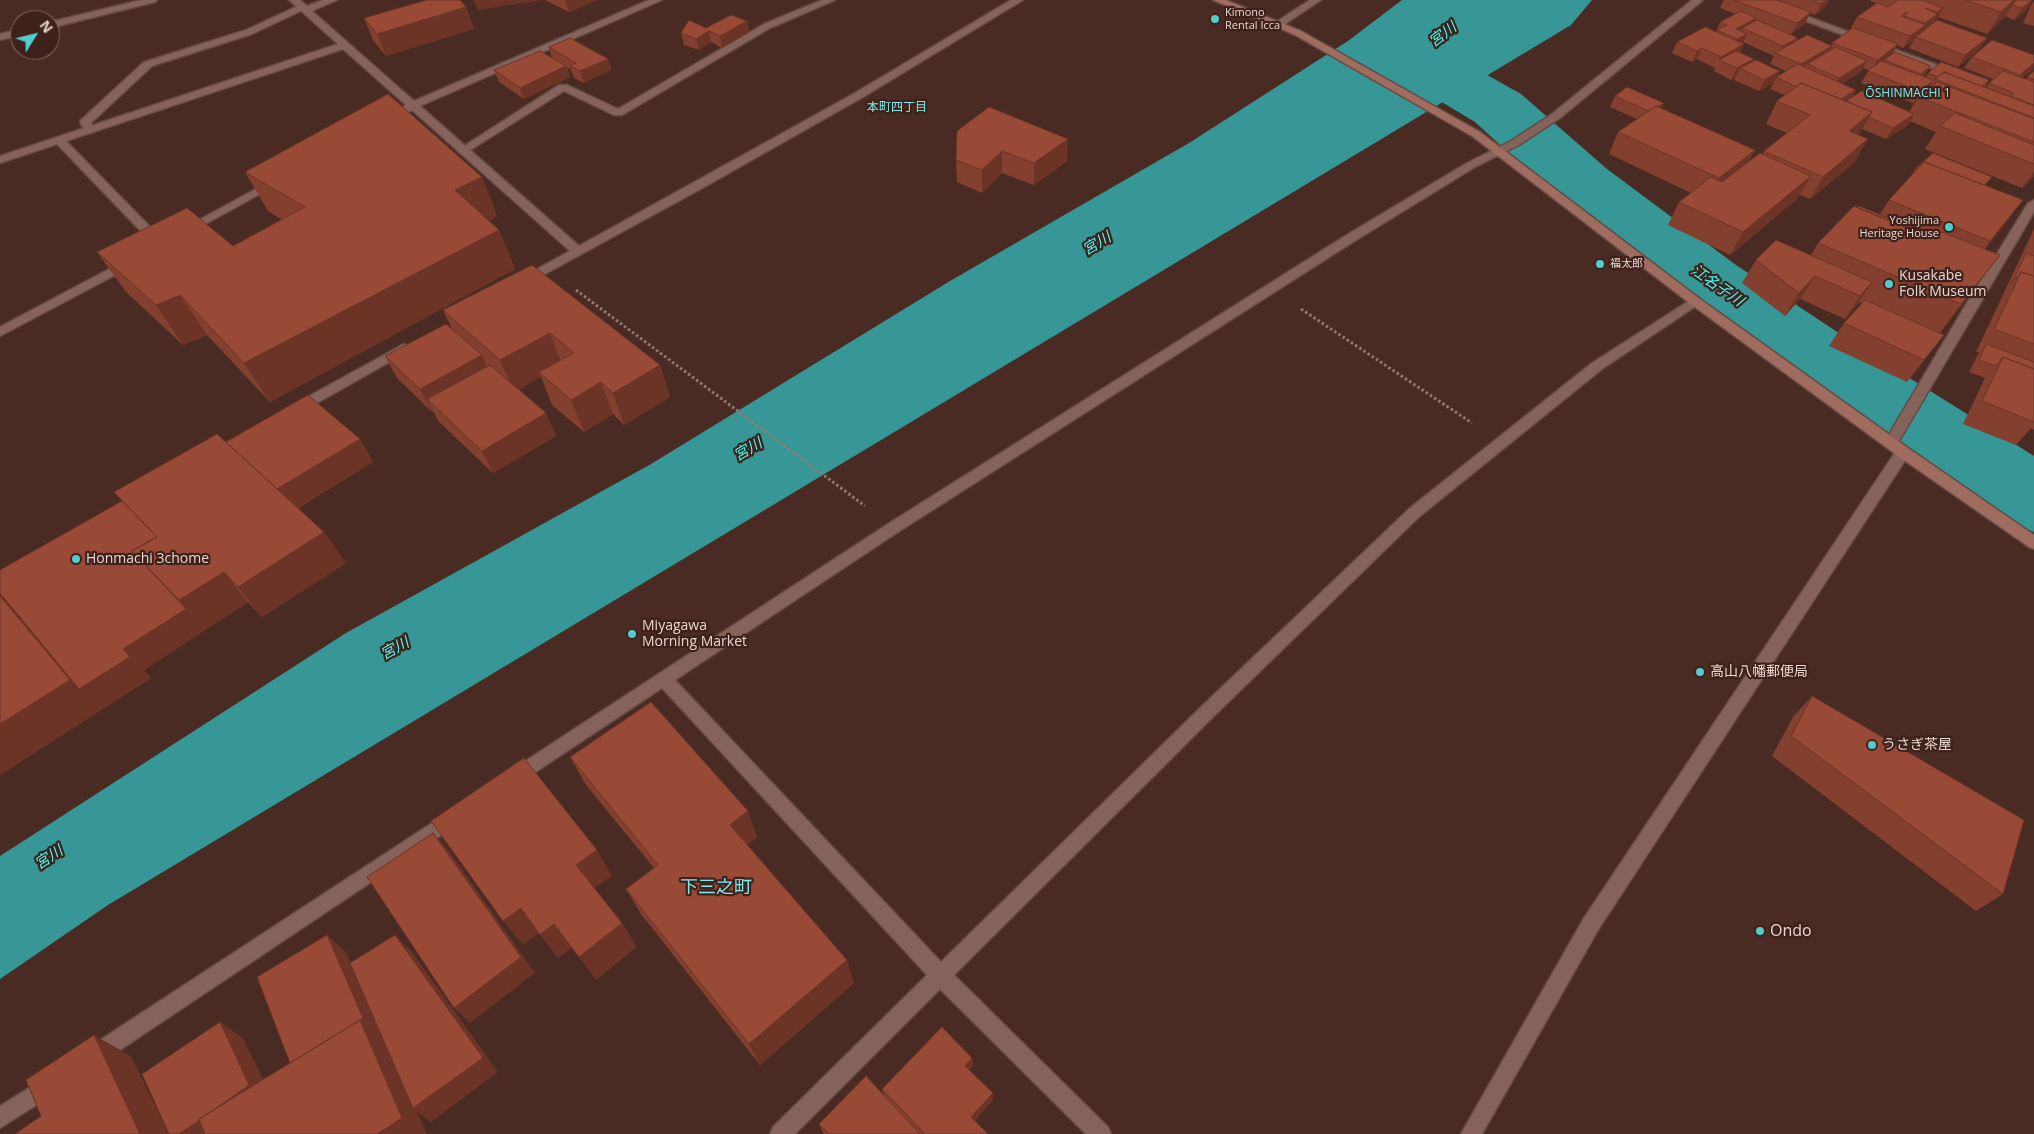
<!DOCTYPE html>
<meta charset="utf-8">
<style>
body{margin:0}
#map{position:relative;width:2034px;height:1134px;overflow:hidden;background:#492b23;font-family:"Open Sans",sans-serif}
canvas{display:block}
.north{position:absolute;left:10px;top:10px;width:50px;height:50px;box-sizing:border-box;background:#3e211a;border:1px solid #836963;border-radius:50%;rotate:54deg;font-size:14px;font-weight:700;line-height:20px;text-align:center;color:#ead6d1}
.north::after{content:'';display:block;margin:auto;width:18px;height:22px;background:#52cdcc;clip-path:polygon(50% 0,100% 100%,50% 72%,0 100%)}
</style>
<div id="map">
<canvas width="2034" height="1134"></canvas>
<div class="north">N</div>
</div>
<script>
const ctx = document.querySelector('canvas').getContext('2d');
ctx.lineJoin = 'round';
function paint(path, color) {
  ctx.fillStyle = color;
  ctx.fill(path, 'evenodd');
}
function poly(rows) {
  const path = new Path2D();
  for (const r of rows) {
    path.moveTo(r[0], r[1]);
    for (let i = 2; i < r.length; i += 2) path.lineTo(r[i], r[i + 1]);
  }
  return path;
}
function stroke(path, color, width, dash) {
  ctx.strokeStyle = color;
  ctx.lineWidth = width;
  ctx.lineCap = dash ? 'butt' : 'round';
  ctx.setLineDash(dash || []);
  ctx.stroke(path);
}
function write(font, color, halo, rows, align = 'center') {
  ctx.font = font + ' "Open Sans","Noto Sans JP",sans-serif';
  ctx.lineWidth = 4.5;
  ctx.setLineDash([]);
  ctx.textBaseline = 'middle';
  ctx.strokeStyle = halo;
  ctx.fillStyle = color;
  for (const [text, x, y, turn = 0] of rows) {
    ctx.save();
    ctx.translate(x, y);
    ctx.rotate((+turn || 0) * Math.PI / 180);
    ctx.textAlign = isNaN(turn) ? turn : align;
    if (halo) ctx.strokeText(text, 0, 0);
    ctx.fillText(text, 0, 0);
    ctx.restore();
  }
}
paint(poly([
 [1402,0,1592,0,1571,25,108,905,0,979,0,856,346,633,651,464,950,281,1189,143,1348,41]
]), '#369796');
paint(poly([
 [1412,40,1434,45,1521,94,1607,169,1736,265,1860,347,2034,456,2034,532,2003,522,1804,385,1684,299,1559,199,1475,122,1390,71,1381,58,1390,45,1412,40]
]), '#369796');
const lane = poly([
 [822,0,835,0,770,28,622,115,614,115,564,91,467,152,459,152,458,150,559,85,567,85,618,109,764,24,822,0],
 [302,4,305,5,305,9,252,34,152,66,91,123,94,130,93,132,85,132,80,122,81,120,144,62,246,30,302,4]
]);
const street = poly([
 [141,0,157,0,155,2,50,28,50,22,141,0],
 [289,0,300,0,307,6,323,0,337,0,312,11,414,101,649,0,662,0,420,106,579,246,855,93,1011,0,1023,0,863,97,706,186,523,286,519,285,517,282,519,279,570,251,412,110,393,121,385,121,384,119,385,117,406,105,343,49,66,141,163,240,165,243,163,246,155,246,57,144,0,163,0,156,338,44,289,0],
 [1310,0,1321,0,1282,26,1276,26,1276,22,1310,0],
 [1692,0,1703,0,1560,118,1519,145,1475,167,1353,242,898,532,675,680,941,962,1202,706,1410,508,1592,363,1692,299,1700,299,1702,302,1602,369,1420,516,1214,716,954,975,1108,1127,1111,1134,1086,1134,940,989,795,1134,770,1134,773,1127,927,975,662,688,519,783,513,786,507,783,504,778,507,773,888,524,1345,236,1467,163,1511,141,1552,114,1692,0],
 [1750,0,1764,0,1961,74,1960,76,1952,76,1750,0],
 [20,29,20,35,0,40,0,34,20,29],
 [274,179,278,180,280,182,278,184,189,233,185,235,179,231,274,179],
 [2034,200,2034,212,1896,446,1886,446,1884,443,1965,306,2028,203,2034,200],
 [130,258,136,262,134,265,0,336,0,327,130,258],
 [404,344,410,348,409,351,301,412,296,414,291,412,289,409,291,406,404,344],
 [1903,447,1908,448,1910,452,1908,456,1598,930,1482,1134,1461,1134,1584,918,1898,448,1903,447],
 [452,810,458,812,461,818,458,824,102,1062,95,1065,88,1062,85,1055,88,1048,452,810],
 [50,1075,57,1078,60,1085,57,1092,0,1128,0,1106,50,1075]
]);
const secondary = poly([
 [1213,0,1226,0,1301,31,1480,132,1700,299,1908,448,2034,535,2034,549,2029,547,1898,456,1692,305,1472,136,1295,35,1213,0]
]);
stroke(lane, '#634a43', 3);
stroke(street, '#634a43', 3);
stroke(secondary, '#634a43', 3);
stroke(poly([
 [576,290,865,506],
 [1301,309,1472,423]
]), '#937972', 3, [2.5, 2.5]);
paint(lane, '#85635a');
paint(street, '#85635a');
paint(secondary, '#9f6c5f');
paint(poly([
 [545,0,597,0,569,12],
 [1724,0,1829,0,1826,6,1815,15,1810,13,1805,23,1791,34,1798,38,1796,41,1831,45,1832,43,1852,28,1851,28,1857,17,1877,3,1870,1,1871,0,2032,0,2025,12,2014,20,2005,16,1987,34,1938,17,1932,24,1987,38,1979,49,1958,67,1909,48,1914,40,1903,48,1897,45,1892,54,1895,52,1926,77,1928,73,1989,80,1985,87,1986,88,1989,83,1993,79,1964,68,1972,57,2033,69,2022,78,2026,79,2034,71,2034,176,2022,188,1925,149,1936,132,1910,121,1907,126,1886,139,1862,129,1858,135,1855,162,1810,199,1800,195,1798,198,1730,255,1668,225,1679,202,1691,193,1609,154,1618,132,1637,119,1610,107,1615,96,1661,109,1755,150,1749,161,1763,154,1764,151,1787,133,1766,124,1777,101,1785,95,1770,89,1774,82,1759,91,1734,80,1736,77,1731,80,1714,71,1715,68,1697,59,1692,62,1672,53,1677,42,1716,32,1720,22,1735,14,1720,8],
 [1743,42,1774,56,1770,64,1786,71,1777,77,1780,71,1753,62,1754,59,1740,52,1744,44,1743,44],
 [1863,68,1869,70,1861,83,1913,103,1917,99,1909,112,1852,97,1856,90,1841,84,1861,72],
 [2034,1,2034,26,2023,23,2031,5],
 [466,7,474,29,386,56,373,40,364,18],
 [747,21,749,32,722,48,711,42,699,50,684,45,681,33],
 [549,47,608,59,611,70,584,83,574,78,571,70,567,67,570,77,524,99,499,82,494,70,552,58],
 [957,131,1067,161,1034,185,1002,173,982,193,957,182,956,160],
 [1916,168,1986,186,2023,200,1985,249,1975,288,1940,333,1944,335,1907,382,1829,346,1844,323,1862,303,1859,302,1845,319,1800,299,1785,316,1742,283,1756,260,1811,255,1818,243,1880,214,1889,200,1911,176],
 [245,172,482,177,497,216,489,221,499,230,515,269,270,402,207,335,183,345,126,292,97,252,233,246,282,220,268,211],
 [2034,229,2034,430,2031,428,2016,445,1963,424,1985,378,1969,372,1977,356,1979,353,1976,352],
 [532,265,660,365,670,397,624,425,613,414,584,432,552,405,541,377,519,389,546,413,556,436,493,473,439,422,433,411,432,412,397,378,385,356,452,329,443,310],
 [360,439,373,462,298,508,324,532,346,563,262,617,248,602,144,670,151,678,0,775,122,501,114,492,226,442],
 [1812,696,2003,894,1976,911,1772,756,1793,717],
 [570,757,757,837,747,845,854,983,760,1065,641,914,626,889,654,868,586,785],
 [972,1058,973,1065,969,1070,993,1100,975,1120,988,1134,824,1134,819,1124,884,1095,882,1089]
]), '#84402e');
paint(poly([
 [474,0,543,0,478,10],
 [565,0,597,0,569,12],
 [1826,0,1829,0,1826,6,1815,15,1821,4],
 [2014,0,2016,0,2004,18,1987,34,2001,12],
 [2032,0,2025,12,2014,20,2022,8],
 [466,7,474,29,386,56,377,34],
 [1943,8,1937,19,1934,21,1931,25,1916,37,1914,40,1903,48,1910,36,1922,27,1925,23,1935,16,1937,12],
 [1811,12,1805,23,1791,34,1797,23],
 [1756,18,1751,29,1742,28,1738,36,1736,29],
 [747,21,749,32,722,48,720,36],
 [709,31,711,42,699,50,696,39],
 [1747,34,1742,45,1732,51,1737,39],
 [1798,38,1792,49,1779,54,1783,46],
 [1987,38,1979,49,1958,67,1965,55],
 [1744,44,1738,56,1720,60,1721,57],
 [1898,44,1891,56,1884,60,1883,62,1871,71,1878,60],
 [1832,46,1826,57,1807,64,1803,71,1795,75,1801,64],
 [1702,48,1697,59,1692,62,1697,51],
 [608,59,611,70,584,83,580,71],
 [1754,59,1748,70,1740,68,1736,77,1731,80,1737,68],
 [1867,61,1861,72,1832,89,1839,78],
 [2034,63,2034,67,2033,69,2012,86,2020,75],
 [566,66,570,77,524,99,520,88],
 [1931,66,1924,77,1914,86,1921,74],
 [1780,71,1774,82,1759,91,1764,80],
 [1933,80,1926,92,1919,97,1913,103,1920,92],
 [1856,90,1849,102,1835,104],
 [1664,103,1659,115,1652,112],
 [1872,112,1859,134,1836,153,1849,131],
 [1914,114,1907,126,1886,139,1893,128],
 [1068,139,1067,161,1034,185,1034,163],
 [1868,139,1855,162,1810,199,1823,177],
 [1755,150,1743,172,1707,201,1719,178],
 [1002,151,1002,173,982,193,982,170],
 [2034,171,2034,176,2022,188],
 [1811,176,1798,198,1730,255,1743,232],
 [482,177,497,216,471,230,455,190],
 [1992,177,1984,188,1975,193],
 [2023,200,2006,223,1973,264,1990,241],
 [499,230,515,269,270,402,244,363],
 [2000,255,1975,288,1937,336,1961,304],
 [1815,276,1800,299,1785,316,1799,293],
 [1872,282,1857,305,1845,319,1860,296],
 [180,295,207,335,183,345,156,305],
 [550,333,562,365,539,372,541,377,514,392,500,360],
 [482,355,492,378,427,399,433,411,432,412,420,389],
 [660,365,670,397,624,425,613,393],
 [601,382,613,414,584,432,571,400],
 [546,413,556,436,493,473,482,451],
 [360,439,373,462,290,512,275,490],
 [324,532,346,563,262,617,238,587],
 [224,572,248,602,144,670,151,678,0,775,0,590,186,609,179,600],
 [748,811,757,837,740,851,730,825],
 [433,833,449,851,535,973,470,1023,454,1008],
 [597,850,612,876,592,890,576,865],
 [521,908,540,932,523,945,503,921],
 [622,923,637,947,596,980,579,957],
 [554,924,572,948,558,958,540,935],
 [327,935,346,952,382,1034,379,1035,386,1041,395,935,412,952,498,1072,431,1122,417,1112,427,1134,377,1134],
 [847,960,854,983,760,1065,749,1044],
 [220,1022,243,1038,272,1098,222,1134,179,1134],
 [94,1035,131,1056,169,1134,140,1134],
 [972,1058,973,1065,966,1073,965,1066],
 [993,1093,993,1100,972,1123,971,1117]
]), '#6b3426');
const building = poly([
 [427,0,460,0,466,7,377,34,364,18,427,0],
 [1733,0,1777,0,1811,12,1797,23,1733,0],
 [1812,0,1826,0,1821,4,1812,0],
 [1898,0,1922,0,1943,8,1937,12,1925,8,1938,14,1925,23,1904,16,1908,13,1906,12,1901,16,1926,25,1910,36,1857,17,1877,3,1888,7,1898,0],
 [1965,0,2014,0,2001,12,1965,0],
 [2016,0,2032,0,2022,8,2012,5,2016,0],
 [1741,11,1756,18,1736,29,1747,34,1737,39,1717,30,1727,25,1720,22,1741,11],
 [731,15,747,21,720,36,709,31,696,39,681,33,689,20,706,28,731,15],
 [1757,20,1798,38,1783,46,1742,28,1757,20],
 [1937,20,1987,38,1965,55,1916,37,1937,20],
 [1705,27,1744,44,1721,57,1702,48,1697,51,1677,42,1705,27],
 [1853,28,1898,44,1878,60,1832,43,1853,28],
 [1807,35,1832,46,1801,64,1775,53,1807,35],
 [570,38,608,59,580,71,570,66,576,63,549,47,570,38],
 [1992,40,2034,55,2034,63,2020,75,1972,57,1992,40],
 [1836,47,1867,61,1839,78,1807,64,1836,47],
 [540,51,566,66,520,88,494,70,540,51],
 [1736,51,1754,59,1737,68,1719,60,1736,51],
 [1895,52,1931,66,1921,74,1884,60,1895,52],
 [1756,60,1780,71,1764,80,1740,68,1756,60],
 [1881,61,1933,80,1920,92,1868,71,1881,61],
 [1941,62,1989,80,1982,86,1944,72,1938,77,1928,73,1941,62],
 [1798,64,1856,90,1841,99,1801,83,1797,87,1776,77,1798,64],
 [2003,71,2034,82,2034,105,2011,96,2014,93,1989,83,2003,71],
 [2034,71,2034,80,2027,77,2034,71],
 [1944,72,2034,106,2034,118,1935,79,1944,72],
 [1937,82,2034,119,2034,142,1919,97,1937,82],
 [1801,83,1872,112,1849,131,1868,139,1823,177,1764,151,1810,115,1777,101,1801,83],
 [1627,87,1664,103,1658,107,1656,106,1649,111,1615,96,1627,87],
 [1862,91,1914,114,1893,128,1869,117,1872,112,1846,101,1862,91],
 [388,94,482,177,455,190,499,230,244,363,180,295,156,305,97,252,187,208,233,246,305,207,245,172,388,94],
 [1656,106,1755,150,1719,178,1618,132,1656,106],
 [989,107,1068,139,1034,163,1002,151,982,170,956,160,957,131,989,107],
 [1955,113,2034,145,2034,164,1940,126,1955,113],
 [1760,153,1811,176,1743,232,1679,202,1711,177,1722,182,1760,153],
 [1933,153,1992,177,1984,185,1924,162,1917,169,1916,168,1933,153],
 [1924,162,2023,200,1990,241,1889,200,1924,162],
 [1854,206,1935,239,1942,232,2000,255,1961,304,1818,243,1854,206],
 [1859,206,1920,231,1918,232,1858,208,1859,206],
 [1776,240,1872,282,1860,296,1815,276,1799,293,1756,260,1776,240],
 [2026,253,2034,256,2034,276,2021,272,2012,283,2026,253],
 [532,265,660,365,613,393,601,382,571,400,539,372,574,353,550,333,500,360,443,310,532,265],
 [2021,272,2034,276,2034,344,1994,329,2021,272],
 [1865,300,1944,335,1924,360,1844,323,1865,300],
 [446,324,482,355,420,389,385,356,446,324],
 [1986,344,2034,362,2034,369,2003,357,1995,366,1979,360,1986,344],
 [2003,357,2034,369,2034,422,1982,401,2003,357],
 [490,365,546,413,482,451,427,399,490,365],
 [308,395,360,439,277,489,226,442,308,395],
 [217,434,324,532,238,587,224,572,179,600,132,551,157,537,114,492,217,434],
 [122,501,157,537,132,551,186,609,123,649,130,657,79,689,0,593,0,570,122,501],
 [0,596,70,680,0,724,0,596],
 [1812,696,2024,820,2003,894,1791,736,1812,696],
 [651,702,748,811,730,825,847,960,749,1044,626,889,658,865,570,757,651,702],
 [524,758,597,850,576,865,622,923,579,957,554,924,540,935,521,908,503,921,431,821,524,758],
 [433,833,521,957,454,1008,367,877,433,833],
 [327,935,363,1018,290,1063,257,977,327,935],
 [395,935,483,1058,413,1108,350,963,395,935],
 [360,1020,402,1118,377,1134,205,1134,199,1119,360,1020],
 [220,1022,249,1085,215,1109,199,1119,200,1120,179,1134,169,1134,142,1074,220,1022],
 [942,1027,972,1058,965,1066,993,1093,971,1117,988,1134,925,1134,882,1089,942,1027],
 [94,1035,140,1134,15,1134,41,1116,26,1080,94,1035],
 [866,1076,920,1134,829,1134,819,1124,866,1076]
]);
paint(building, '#994a36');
stroke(building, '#6b3426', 1);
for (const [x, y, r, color] of [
 [1215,19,5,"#52cdcc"],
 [1949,227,5,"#52cdcc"],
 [1600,264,5,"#52cdcc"],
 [1889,284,5,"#52cdcc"],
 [76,559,5,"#52cdcc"],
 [632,634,5,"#52cdcc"],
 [1700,672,5,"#52cdcc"],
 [1872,745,5,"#52cdcc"],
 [1760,931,5,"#52cdcc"]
]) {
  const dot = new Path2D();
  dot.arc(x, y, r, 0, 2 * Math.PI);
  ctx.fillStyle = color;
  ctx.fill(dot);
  stroke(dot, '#3e211a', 2);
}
write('11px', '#ead6d1', '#3e211a', [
 ["Kimono",1225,13],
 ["Rental Icca",1225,26],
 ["Yoshijima",1939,221,"right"],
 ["Heritage House",1939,234,"right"],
 ["福太郎",1610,264]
], 'left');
write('12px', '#7ee9e8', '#3e211a', [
 ["ŌSHINMACHI 1",1908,94],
 ["本町四丁目",897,108]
]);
write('14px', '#ead6d1', '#3e211a', [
 ["Kusakabe",1899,276],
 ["Folk Museum",1899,292],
 ["Honmachi 3chome",86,559],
 ["Miyagawa",642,626],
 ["Morning Market",642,642],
 ["高山八幡郵便局",1710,672],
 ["うさぎ茶屋",1882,745]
], 'left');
write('italic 15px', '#46fdfb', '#3e211a', [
 ["宮川",1443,35,-37],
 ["宮川",1097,244,-31],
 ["江名子川",1717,286,35],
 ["宮川",748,450,-30],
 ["宮川",395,649,-29],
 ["宮川",49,858,-33]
]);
write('16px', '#ead6d1', '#3e211a', [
 ["Ondo",1770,931]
], 'left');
write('18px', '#7ee9e8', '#3e211a', [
 ["下三之町",716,888]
]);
</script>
